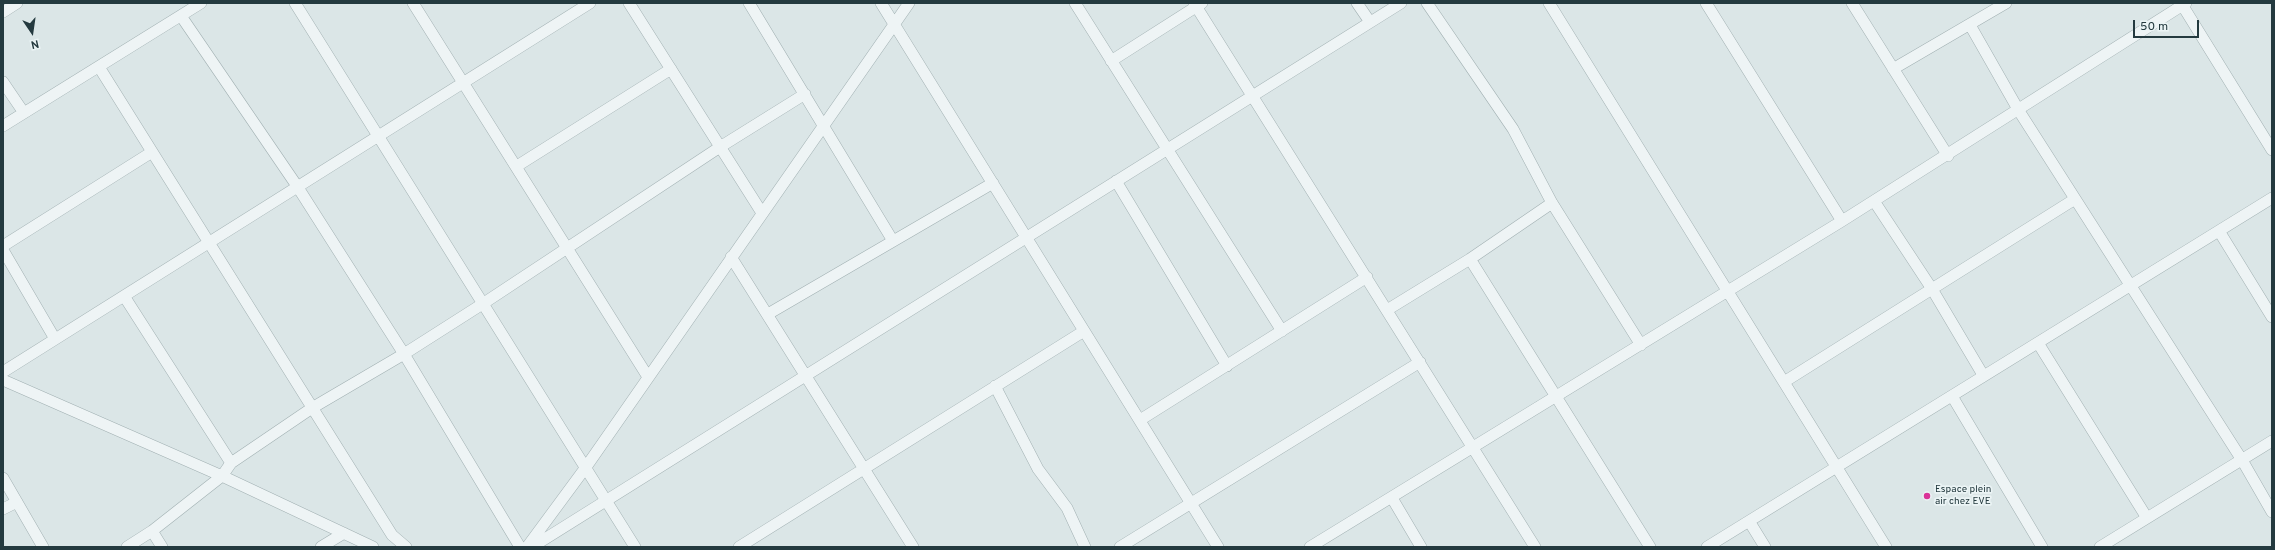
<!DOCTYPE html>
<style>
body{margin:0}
#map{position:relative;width:2275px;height:550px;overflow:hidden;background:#dbe6e7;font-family:Overpass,sans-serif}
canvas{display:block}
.frame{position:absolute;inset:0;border:4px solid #243a3f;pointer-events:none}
.north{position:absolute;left:12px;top:12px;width:40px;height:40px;-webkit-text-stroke:3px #ebf4f5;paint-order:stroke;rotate:167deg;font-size:11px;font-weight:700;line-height:16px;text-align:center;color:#243a3f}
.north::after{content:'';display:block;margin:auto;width:14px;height:18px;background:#243a3f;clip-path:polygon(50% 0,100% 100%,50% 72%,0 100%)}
.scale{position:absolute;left:2133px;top:20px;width:66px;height:18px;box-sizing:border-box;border:2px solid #243a3f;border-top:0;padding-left:5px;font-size:12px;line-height:14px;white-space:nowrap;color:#243a3f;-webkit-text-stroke:3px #ebf4f5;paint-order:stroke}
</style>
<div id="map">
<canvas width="2275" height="550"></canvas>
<div class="frame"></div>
<div class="north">N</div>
<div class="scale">50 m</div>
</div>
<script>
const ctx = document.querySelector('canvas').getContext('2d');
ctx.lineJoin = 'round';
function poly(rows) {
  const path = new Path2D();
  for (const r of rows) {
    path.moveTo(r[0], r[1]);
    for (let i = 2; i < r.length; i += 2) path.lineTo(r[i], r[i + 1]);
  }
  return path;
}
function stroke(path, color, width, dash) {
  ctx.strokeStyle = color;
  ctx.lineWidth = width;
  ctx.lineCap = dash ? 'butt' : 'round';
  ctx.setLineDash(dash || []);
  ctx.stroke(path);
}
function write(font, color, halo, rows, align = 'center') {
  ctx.font = font + ' Overpass,sans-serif';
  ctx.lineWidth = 3.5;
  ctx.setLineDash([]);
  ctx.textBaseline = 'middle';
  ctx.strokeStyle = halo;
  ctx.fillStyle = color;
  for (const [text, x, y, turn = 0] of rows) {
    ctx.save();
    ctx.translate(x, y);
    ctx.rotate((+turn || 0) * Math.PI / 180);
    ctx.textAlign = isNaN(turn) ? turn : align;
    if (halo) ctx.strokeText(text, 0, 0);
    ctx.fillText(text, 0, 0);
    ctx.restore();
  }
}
const minor = poly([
 [295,3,635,547],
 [413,3,648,377],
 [629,3,762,213],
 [749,3,893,241],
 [881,3,1218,547],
 [1075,3,1282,331],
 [1194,3,1535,547],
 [1357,3,1370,22],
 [1427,3,1513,129,1552,203,1641,345],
 [1549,3,1886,547],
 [1706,3,1842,221],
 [1852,3,1948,156],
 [2181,3,2272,150],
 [3,12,17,3],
 [181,16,297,186,404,354,520,547],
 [1970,25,2019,111,2242,460,2272,512],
 [1111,61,1202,3],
 [99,67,392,535,406,547],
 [1893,69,2006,3],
 [3,82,24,113],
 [3,126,201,3],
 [517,166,671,69],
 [1116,181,1227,366],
 [1874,201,1932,289,1983,375],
 [2219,231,2272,317],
 [3,246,152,152],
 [3,250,55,339],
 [731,257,913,547],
 [1470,259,1650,547],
 [124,296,231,463],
 [1387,310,1470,259,1552,203],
 [768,314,993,183],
 [2038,343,2147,518],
 [3,372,590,3],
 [3,380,222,476,373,547],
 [1784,382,2075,199],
 [995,386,1038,469,1067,508,1085,547],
 [1952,396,2042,547],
 [1140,420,1367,277],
 [3,478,43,547],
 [1392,498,1421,547],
 [3,509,17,502],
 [1749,521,1765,547],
 [152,531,162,547],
 [127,547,152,531,222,476,231,463,312,408,404,354,484,303,720,147,805,94],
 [321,547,344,533],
 [527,547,586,467,909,3],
 [532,547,1401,3],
 [739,547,1084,331],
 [1120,547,1420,362],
 [1310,547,1842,221,2186,3],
 [1707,547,2272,198],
 [2100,547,2272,441]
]);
stroke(minor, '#a0afb1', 12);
stroke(minor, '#eef4f5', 11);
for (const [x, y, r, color] of [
 [1927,496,4,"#da3398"]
]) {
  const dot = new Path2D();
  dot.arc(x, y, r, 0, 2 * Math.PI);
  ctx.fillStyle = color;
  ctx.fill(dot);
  stroke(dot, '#ebf4f5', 1.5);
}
write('10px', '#243a3f', '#ebf4f5', [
 ["Espace plein",1935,490],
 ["air chez EVE",1935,502]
], 'left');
</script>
